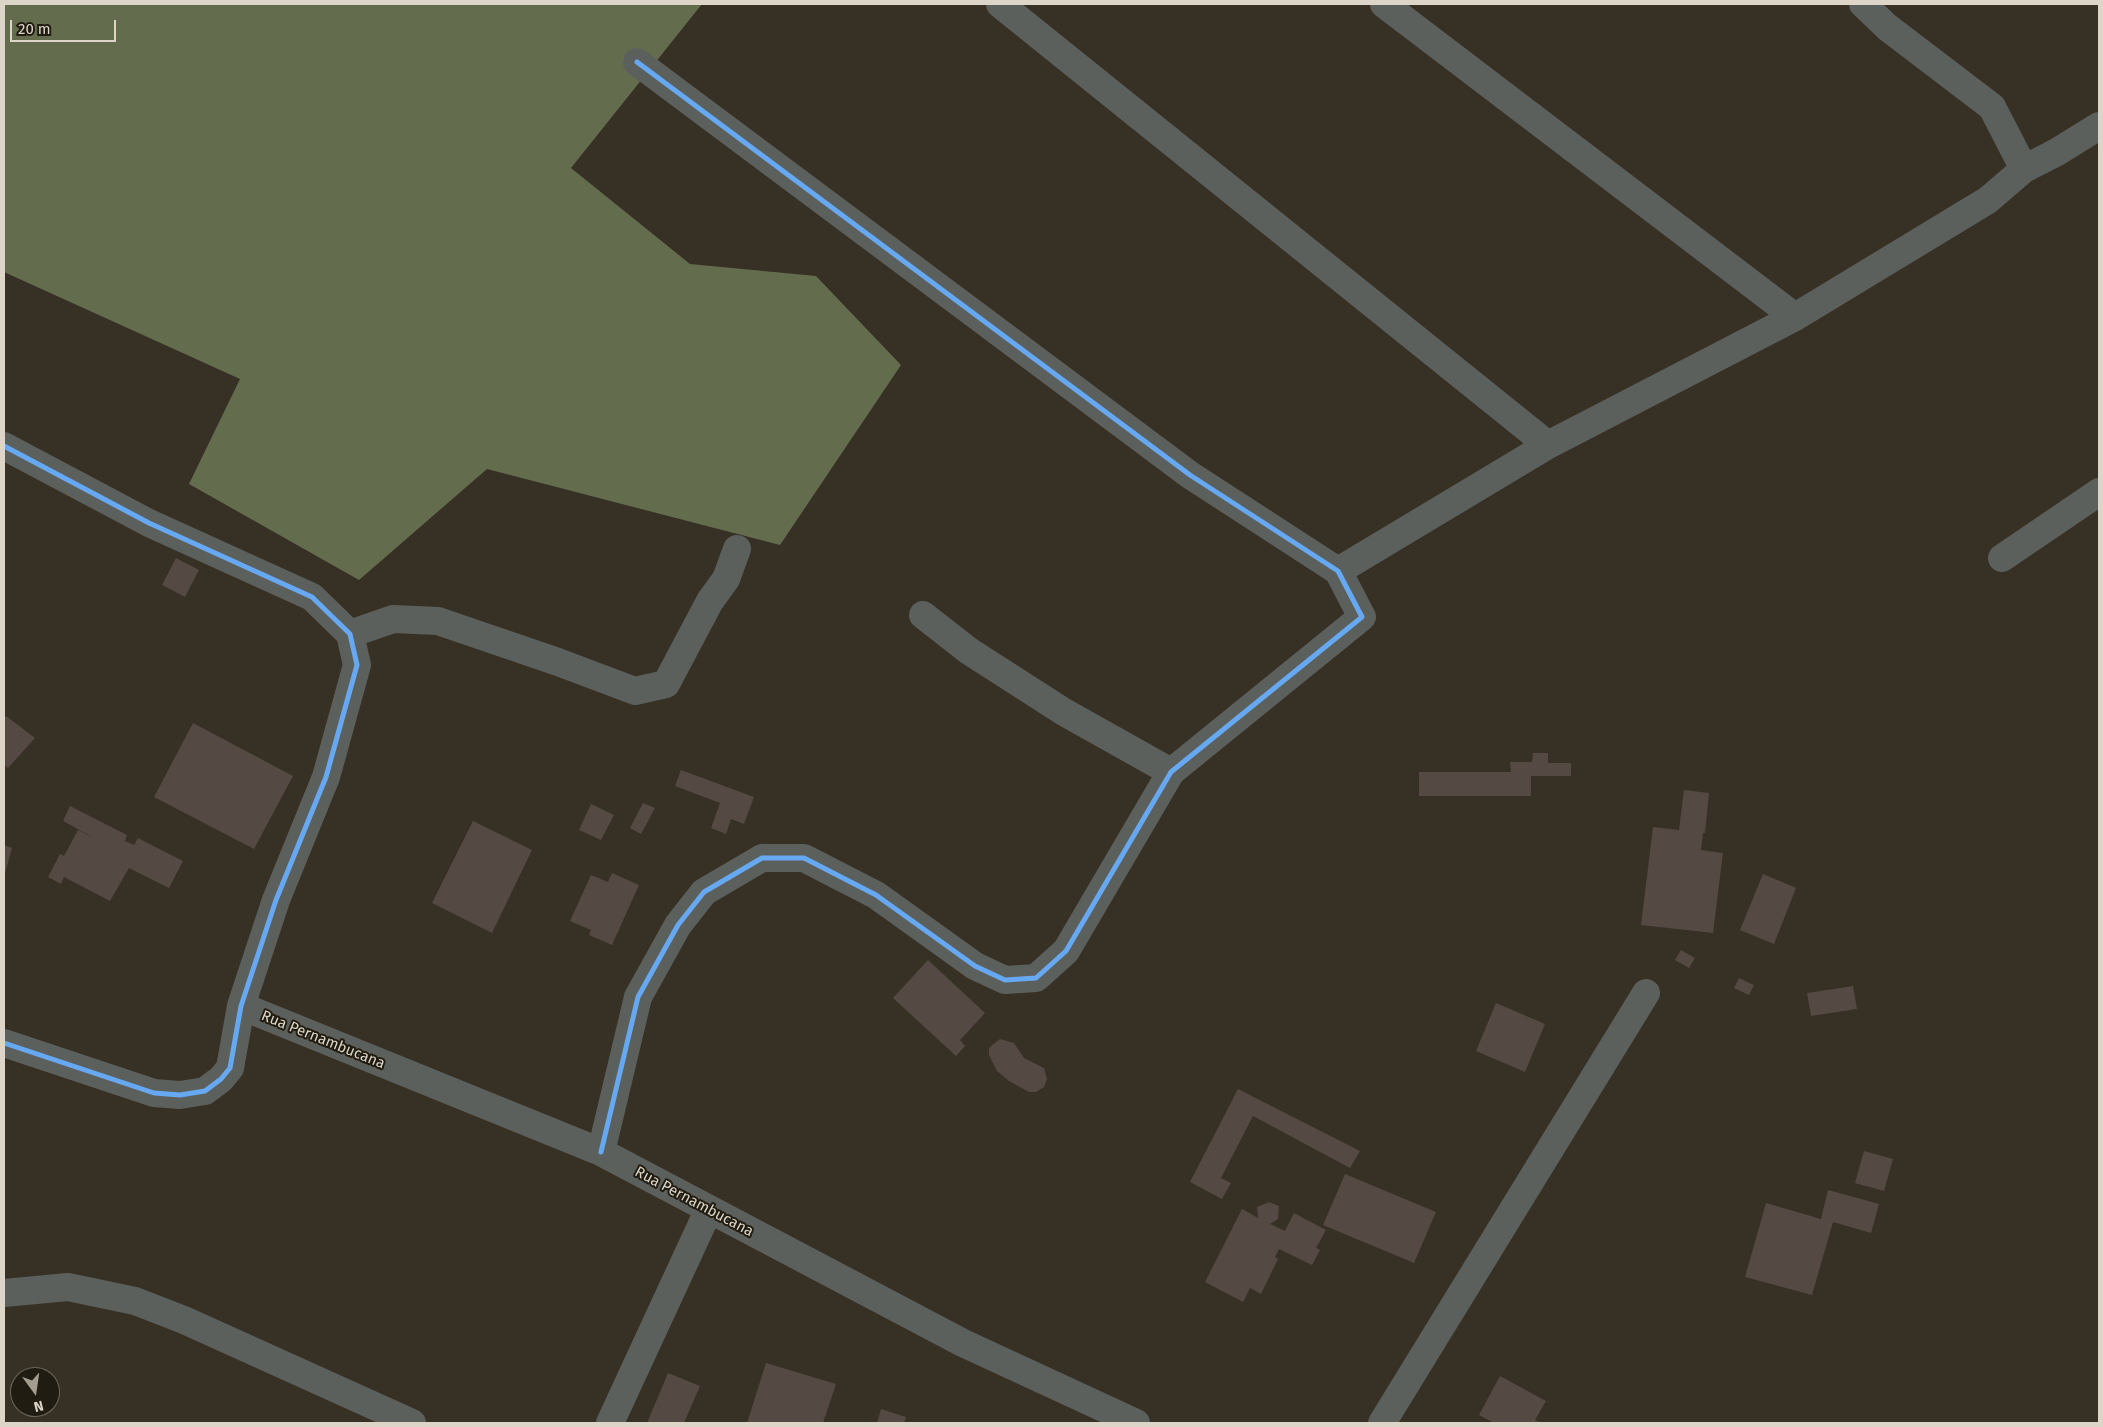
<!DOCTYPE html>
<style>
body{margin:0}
#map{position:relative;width:2103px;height:1427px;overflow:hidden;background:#373024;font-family:"Fira Sans",sans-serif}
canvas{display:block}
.frame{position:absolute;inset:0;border:5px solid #ddd6c8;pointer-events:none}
.north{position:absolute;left:10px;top:1367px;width:50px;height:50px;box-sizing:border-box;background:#211c11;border:1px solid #6c665a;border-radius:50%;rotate:166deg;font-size:14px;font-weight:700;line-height:20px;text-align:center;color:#ddd6c8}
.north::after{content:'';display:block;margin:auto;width:18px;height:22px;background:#a39c8f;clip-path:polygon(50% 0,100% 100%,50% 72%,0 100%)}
.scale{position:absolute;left:10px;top:20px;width:106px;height:22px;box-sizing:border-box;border:2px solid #ddd6c8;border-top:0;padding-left:6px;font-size:15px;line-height:18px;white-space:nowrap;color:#ddd6c8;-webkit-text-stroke:4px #211c11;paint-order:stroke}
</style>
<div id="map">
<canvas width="2103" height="1427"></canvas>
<div class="frame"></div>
<div class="north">N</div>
<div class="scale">20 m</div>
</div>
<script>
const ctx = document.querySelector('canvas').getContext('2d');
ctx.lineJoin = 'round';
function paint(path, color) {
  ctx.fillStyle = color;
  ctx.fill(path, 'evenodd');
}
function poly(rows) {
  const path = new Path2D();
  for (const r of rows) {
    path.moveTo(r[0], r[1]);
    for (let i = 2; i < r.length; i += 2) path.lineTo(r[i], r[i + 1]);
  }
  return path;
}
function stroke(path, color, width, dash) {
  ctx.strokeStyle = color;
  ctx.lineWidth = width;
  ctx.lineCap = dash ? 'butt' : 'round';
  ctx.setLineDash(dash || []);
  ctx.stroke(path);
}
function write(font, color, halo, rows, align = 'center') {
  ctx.font = font + ' "Fira Sans",sans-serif';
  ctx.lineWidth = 4;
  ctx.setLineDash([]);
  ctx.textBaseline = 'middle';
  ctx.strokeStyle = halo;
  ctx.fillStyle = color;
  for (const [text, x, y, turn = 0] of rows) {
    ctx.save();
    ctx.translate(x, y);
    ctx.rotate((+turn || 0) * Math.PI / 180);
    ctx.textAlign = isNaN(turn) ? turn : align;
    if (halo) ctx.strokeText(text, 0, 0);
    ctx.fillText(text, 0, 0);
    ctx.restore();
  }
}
paint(poly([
 [4,4,702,4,571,168,690,264,816,276,901,365,780,545,487,469,359,580,189,484,240,379,4,272]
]), '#646c4e');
paint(poly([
 [176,558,199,570,185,597,162,585],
 [6,716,35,738,8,768,4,764,4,719],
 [193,723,293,776,254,849,154,797],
 [1533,753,1548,753,1548,763,1571,763,1571,776,1531,776,1531,796,1419,796,1419,772,1511,772,1510,762,1532,762],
 [681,770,754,797,744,824,731,819,726,834,711,828,720,803,675,786],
 [1684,790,1709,793,1705,833,1703,833,1701,850,1723,853,1713,933,1641,925,1653,827,1679,830],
 [643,803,655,808,641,834,630,828],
 [591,804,614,815,601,840,579,830],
 [70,806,127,835,125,841,134,845,138,838,183,861,169,888,129,868,110,901,64,877,61,884,48,877,60,854,64,856,78,830,94,838,63,821],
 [473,821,532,850,492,933,432,903],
 [4,845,12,848,4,877],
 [612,873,639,885,612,945,589,935,591,930,570,921,591,875,608,882],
 [1763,874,1796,888,1774,944,1740,930],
 [1681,950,1695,958,1689,968,1675,960],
 [928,960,985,1013,960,1040,965,1046,956,1056,893,998],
 [1739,978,1754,985,1749,995,1734,988],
 [1853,986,1857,1009,1811,1016,1807,993],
 [1496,1003,1545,1024,1525,1072,1476,1051],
 [1000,1039,1014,1043,1024,1058,1044,1068,1047,1079,1044,1087,1036,1092,1029,1092,1009,1081,997,1071,989,1055,989,1049,992,1045],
 [1238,1089,1360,1151,1350,1168,1253,1116,1221,1178,1231,1183,1222,1199,1190,1182],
 [1864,1151,1893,1159,1884,1191,1855,1183],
 [1345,1174,1436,1212,1414,1263,1323,1225],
 [1828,1190,1879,1204,1871,1233,1833,1222,1812,1295,1745,1277,1766,1203,1821,1219],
 [1269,1202,1279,1206,1278,1219,1270,1224,1285,1231,1294,1213,1326,1230,1316,1248,1320,1250,1312,1265,1279,1249,1275,1257,1278,1259,1261,1294,1250,1288,1243,1302,1205,1282,1242,1209,1258,1218,1257,1207],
 [766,1363,836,1384,823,1423,747,1423],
 [668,1373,700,1386,684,1423,647,1423],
 [1500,1376,1546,1401,1535,1420,1541,1423,1494,1423,1479,1415],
 [881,1409,906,1417,904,1423,877,1423]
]), '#544a43');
stroke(poly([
 [1000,4,1548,445],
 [1384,4,1795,317],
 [1863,4,1887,27,1992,107,2024,169],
 [4,446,149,523,312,597,350,634,357,665,326,777,276,900,241,1006,230,1068,221,1079,205,1091,180,1095,154,1093,4,1043],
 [2002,558,2099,492],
 [1338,571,1548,445,1795,317,1988,200,2024,169,2057,152,2099,126],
 [923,615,969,651,1064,712,1171,772],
 [350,634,393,619,438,621,558,662,635,691,666,684,710,601,726,579,737,549],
 [241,1006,601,1152,963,1343,1136,1423],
 [601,1152,638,997,678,925,704,892,762,858,804,858,876,895,975,966,1005,980,1036,978,1066,951,1171,772,1362,617,1338,571,1190,475,637,62],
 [4,1293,68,1287,135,1301,184,1320,412,1423],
 [610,1423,709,1209],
 [1382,1423,1646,993]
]), '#5c605c', 28);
stroke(poly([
 [4,446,149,523,312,597,350,634,357,665,326,777,276,900,241,1006,230,1068,221,1079,205,1091,180,1095,154,1093,4,1043],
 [601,1152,638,997,678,925,704,892,762,858,804,858,876,895,975,966,1005,980,1036,978,1066,951,1171,772,1362,617,1338,571,1190,475,637,62]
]), '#66a8f1', 5);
write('15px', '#ddd6c8', '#211c11', [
 ["Rua Pernambucana",323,1040,22],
 ["Rua Pernambucana",694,1202,28]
]);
</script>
